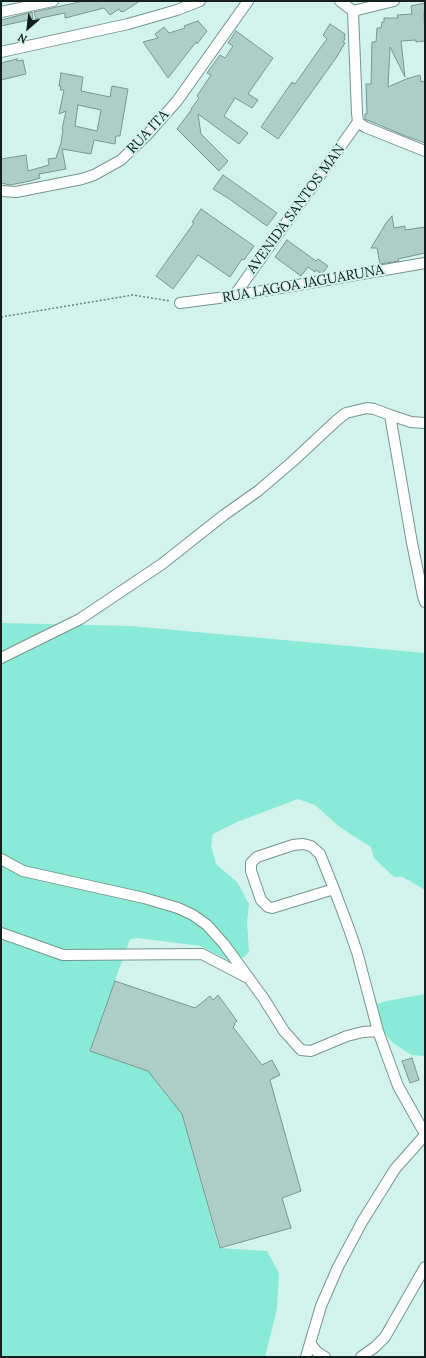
<!DOCTYPE html>
<style>
body{margin:0}
#map{position:relative;width:426px;height:1358px;overflow:hidden;background:#d2f3ec;font-family:Lora,serif}
canvas{display:block}
.frame{position:absolute;inset:0;border:2px solid #14201e;pointer-events:none}
.north{position:absolute;left:8px;top:8px;width:40px;height:40px;-webkit-text-stroke:3px #d2f3ec;paint-order:stroke;rotate:208deg;font-size:11px;font-weight:700;line-height:16px;text-align:center;color:#14201e}
.north::after{content:'';display:block;margin:auto;width:14px;height:18px;background:#14201e;clip-path:polygon(50% 0,100% 100%,50% 72%,0 100%)}
</style>
<div id="map">
<canvas width="426" height="1358"></canvas>
<div class="frame"></div>
<div class="north">N</div>
</div>
<script>
const ctx = document.querySelector('canvas').getContext('2d');
ctx.lineJoin = 'round';
function paint(path, color) {
  ctx.fillStyle = color;
  ctx.fill(path, 'evenodd');
}
function poly(rows) {
  const path = new Path2D();
  for (const r of rows) {
    path.moveTo(r[0], r[1]);
    for (let i = 2; i < r.length; i += 2) path.lineTo(r[i], r[i + 1]);
  }
  return path;
}
function stroke(path, color, width, dash) {
  ctx.strokeStyle = color;
  ctx.lineWidth = width;
  ctx.lineCap = dash ? 'butt' : 'round';
  ctx.setLineDash(dash || []);
  ctx.stroke(path);
}
function write(font, color, halo, rows, align = 'center') {
  ctx.font = font + ' Lora,serif';
  ctx.lineWidth = 4;
  ctx.setLineDash([]);
  ctx.textBaseline = 'middle';
  ctx.strokeStyle = halo;
  ctx.fillStyle = color;
  for (const [text, x, y, turn = 0] of rows) {
    ctx.save();
    ctx.translate(x, y);
    ctx.rotate((+turn || 0) * Math.PI / 180);
    ctx.textAlign = isNaN(turn) ? turn : align;
    if (halo) ctx.strokeText(text, 0, 0);
    ctx.fillText(text, 0, 0);
    ctx.restore();
  }
}
paint(poly([
 [1,623,131,626,425,653,425,890,403,877,394,877,374,858,371,847,341,828,315,805,298,799,237,822,213,834,211,846,216,864,237,882,249,904,247,922,249,952,244,957,229,961,201,946,138,938,130,939,90,1050,148,1071,182,1114,219,1248,267,1251,279,1273,277,1309,265,1357,1,1357],
 [425,994,425,1056,411,1055,393,1043,383,1031,377,1004,387,1001]
]), '#88ead7');
const building = poly([
 [84,1,140,1,123,12,122,11,121,12,119,9,110,15,104,8,65,18,65,13,36,19,34,12,84,1],
 [425,3,425,12,424,12,425,41,416,42,416,40,401,41,405,77,390,47,388,87,406,79,420,75,421,82,425,81,425,143,403,135,365,119,365,114,367,114,366,84,371,84,372,42,376,42,377,28,381,28,382,22,384,22,384,18,398,18,397,15,412,14,411,6,425,3],
 [32,12,33,19,1,26,1,20,32,12],
 [198,21,207,31,197,44,196,42,168,78,143,42,158,38,155,34,164,27,169,33,185,28,184,26,198,21],
 [330,24,345,34,344,38,345,39,343,42,345,43,336,58,278,139,261,127,292,82,295,84,321,47,327,39,323,35,330,24],
 [236,31,273,58,248,94,258,100,252,108,235,98,224,116,248,133,239,144,198,114,201,134,228,161,219,171,177,129,192,109,191,109,199,98,197,96,211,75,207,73,220,55,225,58,233,46,228,43,236,31],
 [17,59,17,61,23,60,26,74,1,80,1,63,17,59],
 [61,73,83,77,81,91,110,97,112,86,128,89,120,136,116,136,115,144,94,140,91,154,62,149,66,169,39,174,40,178,30,181,10,185,1,183,1,159,26,155,28,171,49,165,48,159,56,158,61,143,63,129,62,129,66,111,59,114,64,90,60,90,61,86,59,86,61,73],
 [78,105,101,110,97,131,75,126,78,105],
 [223,175,277,213,267,226,228,198,213,189,223,175],
 [201,209,254,246,244,260,242,259,230,277,198,255,173,289,156,276,194,223,192,222,201,209],
 [392,216,394,228,405,226,405,230,425,227,425,253,398,259,399,261,380,264,377,248,371,248,386,223,392,216],
 [287,240,316,261,318,259,328,266,322,274,316,270,315,272,308,267,301,276,275,257,287,240],
 [115,981,195,1008,210,996,213,1000,218,995,237,1021,234,1024,235,1025,233,1027,262,1065,272,1060,280,1075,270,1080,301,1191,282,1198,291,1228,220,1248,182,1114,148,1071,90,1051,115,981],
 [412,1058,419,1080,410,1083,402,1061,412,1058]
]);
paint(building, '#adcec6');
stroke(building, '#779790', 1);
const minor = poly([
 [340,1,353,11],
 [353,11,357,113,358,122,365,127,425,151],
 [353,11,394,1],
 [1,12,53,1],
 [1,52,128,24,177,10,200,1],
 [1,191,16,192,82,179,94,175,121,160,147,135,177,101,248,1],
 [234,296,358,122],
 [180,303,234,296,425,263],
 [390,415,411,422,425,423],
 [1,658,80,619,162,564,224,515,258,491,292,462,336,421,346,413,367,408,374,409,390,415,412,543,423,596,425,602],
 [1,859,23,871,144,898,178,908,193,915,207,925,224,944,264,999,284,1031,301,1050,311,1051,347,1036,363,1032,378,1031,398,1086,425,1134],
 [334,889,272,908,268,907,261,900,251,871,251,863,257,857,293,845,303,844,311,846,320,854,334,889,348,926,357,952,378,1031],
 [1,933,63,955,202,954,246,977],
 [310,1343,317,1352,325,1357],
 [306,1357,321,1306,338,1267,362,1222,395,1169,425,1135],
 [361,1357,375,1347,385,1337,425,1267]
]);
stroke(minor, '#76968e', 12);
stroke(poly([
 [1,317,133,295,170,301]
]), '#6c827d', 1.5, [2, 2]);
stroke(minor, '#fff', 10);
write('14px', '#14201e', '#d2f3ec', [
 ["RUA ITA",148,132,-47],
 ["AVENIDA SANTOS MAN",296,209,-54],
 ["RUA LAGOA JAGUARUNA",303,284,-10]
]);
</script>
